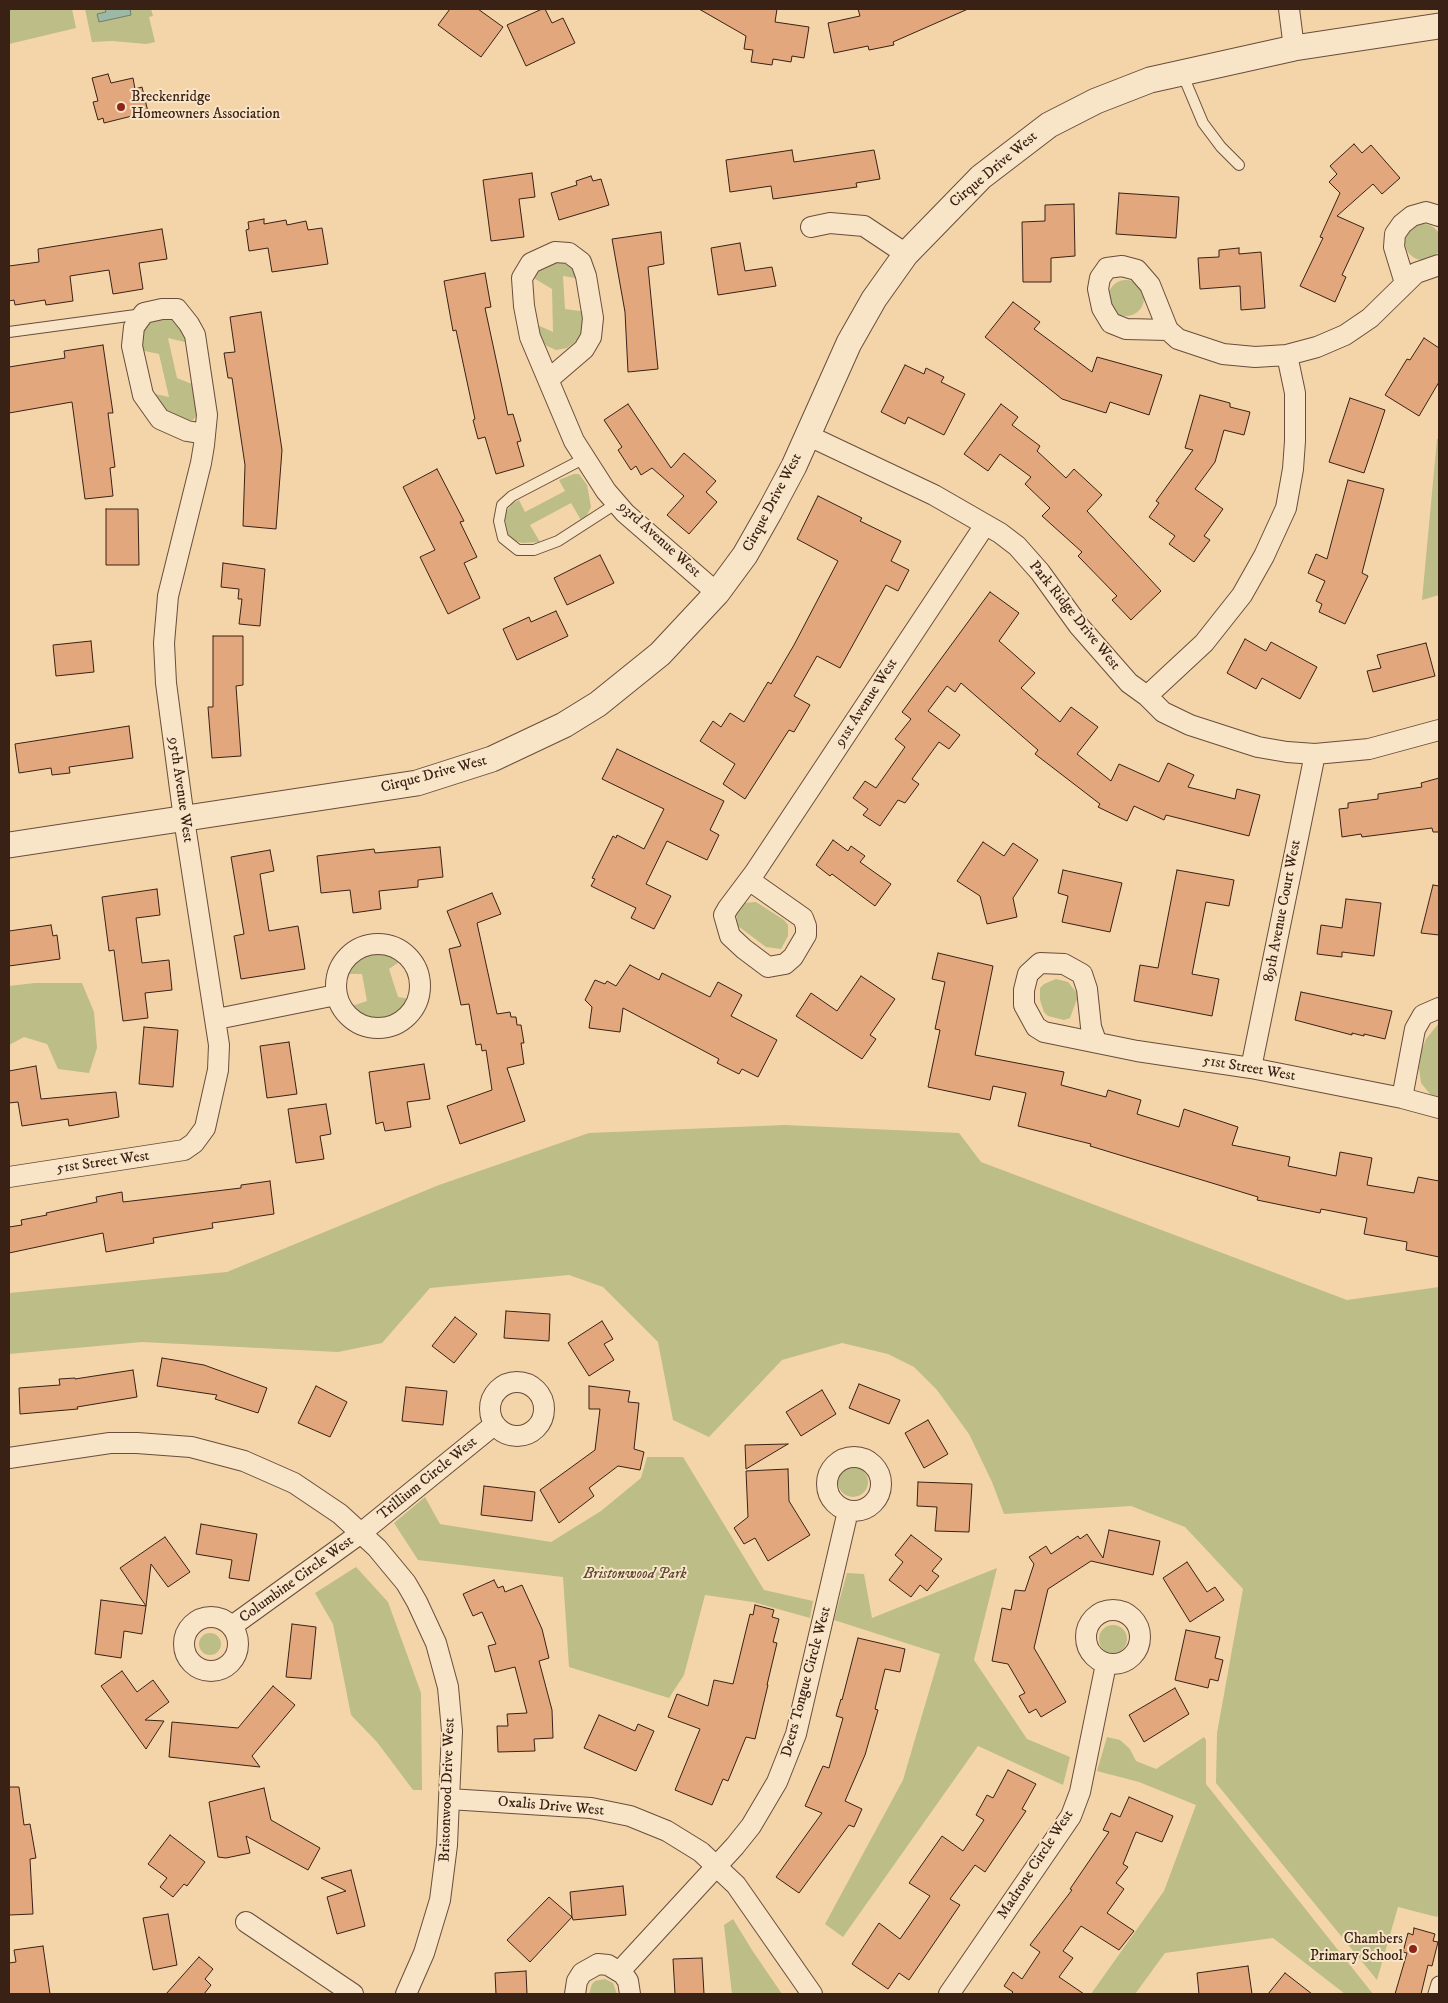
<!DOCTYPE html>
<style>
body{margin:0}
#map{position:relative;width:1448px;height:2003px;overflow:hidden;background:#f4d5a9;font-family:"IM FELL DW Pica",serif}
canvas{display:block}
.frame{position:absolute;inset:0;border:10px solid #3a2116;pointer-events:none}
</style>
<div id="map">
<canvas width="1448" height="2003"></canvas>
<div class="frame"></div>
</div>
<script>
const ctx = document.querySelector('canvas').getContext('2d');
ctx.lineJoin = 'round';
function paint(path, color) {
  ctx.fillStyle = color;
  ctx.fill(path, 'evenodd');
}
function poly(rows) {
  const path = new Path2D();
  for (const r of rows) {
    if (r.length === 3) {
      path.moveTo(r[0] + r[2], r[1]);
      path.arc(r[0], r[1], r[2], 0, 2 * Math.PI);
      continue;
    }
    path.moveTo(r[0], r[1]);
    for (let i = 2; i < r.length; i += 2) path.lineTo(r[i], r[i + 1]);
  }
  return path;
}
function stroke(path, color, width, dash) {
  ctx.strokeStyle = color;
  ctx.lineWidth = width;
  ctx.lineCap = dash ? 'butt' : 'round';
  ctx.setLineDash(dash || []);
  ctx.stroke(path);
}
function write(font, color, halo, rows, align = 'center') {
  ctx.font = font + ' "IM FELL DW Pica",serif';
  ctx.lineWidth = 4;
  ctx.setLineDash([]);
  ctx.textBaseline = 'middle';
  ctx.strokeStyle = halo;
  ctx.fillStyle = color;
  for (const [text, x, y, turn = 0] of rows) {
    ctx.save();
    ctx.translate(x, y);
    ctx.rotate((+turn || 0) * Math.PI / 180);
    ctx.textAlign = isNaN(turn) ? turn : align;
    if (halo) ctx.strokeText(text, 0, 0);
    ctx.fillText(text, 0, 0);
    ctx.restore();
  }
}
paint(poly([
 [9,9,72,9,76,28,9,44],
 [85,9,151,9,153,16,149,17,155,42,146,44,113,41,92,42],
 [1423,242,18],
 [545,261,572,263,581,279,563,276,565,309,587,312,583,336,567,348,556,350,547,346,538,336,533,323,553,332,552,289,532,277],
 [1126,298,18],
 [159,316,179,322,189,343,168,338,177,378,197,386,199,412,193,420,181,423,171,419,146,392,169,397,159,354,140,350,143,327,148,320],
 [1439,438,1439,595,1422,600,1437,439],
 [574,474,579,474,587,485,591,507,587,515,581,520,571,503,530,525,540,542,522,543,513,540,508,534,505,520,506,512,512,504,519,500,525,512,565,491,559,480],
 [756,902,784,920,788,925,788,936,781,949,766,947,738,926,736,914,743,903],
 [370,951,381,951,392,953,402,960,389,969,398,997,410,999,409,1003,402,1012,392,1018,380,1021,368,1020,358,1015,349,1007,367,1001,362,974,345,974,350,964,359,956],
 [1056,979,1068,982,1076,992,1077,999,1070,1018,1064,1020,1048,1016,1044,1012,1040,1000,1040,988,1044,984],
 [35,983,82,983,94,1012,97,1048,89,1073,58,1069,47,1044,24,1037,9,1045,9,986],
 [1439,1023,1439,1099,1430,1094,1421,1083,1419,1068,1421,1052,1426,1039],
 [785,1125,959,1133,981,1162,1347,1300,1439,1287,1439,1912,1437,1917,1398,1907,1377,1980,1216,1783,1217,1733,1243,1589,1185,1527,1131,1506,1004,1514,992,1482,969,1434,937,1390,914,1367,888,1354,842,1343,782,1360,709,1437,673,1420,658,1342,603,1287,569,1275,430,1288,382,1343,338,1352,142,1342,9,1354,9,1293,227,1272,439,1185,589,1133],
 [647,1457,683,1457,764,1590,813,1601,810,1618,753,1602,705,1595,684,1675,669,1698,569,1667,563,1577,418,1560,394,1523,425,1497,440,1524,551,1542,601,1511,641,1478],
 [853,1482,15],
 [356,1567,388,1602,421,1693,422,1790,413,1790,377,1742,351,1715,333,1624,315,1593],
 [997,1568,974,1660,1027,1739,1070,1757,1063,1785,978,1746,843,1937,825,1924,903,1780,940,1654,834,1620,847,1573,864,1574,872,1618],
 [1113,1639,14],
 [210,1644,11],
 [1107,1737,1120,1740,1130,1749,1136,1761,1156,1769,1204,1737,1206,1740,1206,1784,1373,1994,1345,1994,1273,1938,1165,1953,1135,1994,1091,1994,1164,1891,1196,1805,1139,1782,1097,1771],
 [733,1919,752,1950,782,1994,732,1994,724,1925],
 [605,1979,613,1983,617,1994,589,1994,592,1984,595,1981]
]), '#bcbd87');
const water = poly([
 [105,9,130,9,131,15,99,22,97,14,106,12,105,9]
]);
paint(water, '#9cb9a5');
stroke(water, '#757c6c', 1);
const building = poly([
 [450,9,478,9,503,27,481,57,438,25,450,9],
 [542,9,545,9,552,23,563,18,575,43,526,66,507,25,542,9],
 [699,9,777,9,775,22,809,27,804,58,792,56,791,62,773,59,772,65,751,62,753,50,744,49,746,36,699,9],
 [858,9,968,9,893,42,894,45,869,50,868,46,834,53,828,23,860,16,858,9],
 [108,74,111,83,133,78,135,89,142,87,148,112,104,123,103,118,98,120,93,102,98,101,92,78,108,74],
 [1354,144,1362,153,1371,145,1400,178,1382,194,1373,184,1337,216,1364,228,1342,275,1346,277,1335,302,1300,286,1323,238,1320,237,1340,193,1329,182,1337,174,1330,166,1354,144],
 [792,150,794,162,874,150,880,179,856,183,857,187,773,199,771,186,730,192,726,160,792,150],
 [532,173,535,197,519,199,524,237,491,241,483,180,532,173],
 [591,176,593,181,601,179,609,205,559,220,551,193,577,185,576,181,591,176],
 [1119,193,1179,197,1176,238,1116,234,1119,193],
 [1074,204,1075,256,1051,258,1051,282,1023,282,1022,222,1045,221,1045,205,1074,204],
 [264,219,264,224,286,220,287,225,306,221,308,230,322,228,328,264,272,272,268,248,249,251,246,230,249,229,248,222,264,219],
 [162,229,167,259,139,263,143,289,113,294,109,270,70,276,73,301,46,305,45,300,15,305,14,300,9,301,9,266,39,262,38,249,162,229],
 [661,232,664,264,648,267,658,369,628,372,625,312,612,239,661,232],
 [740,243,745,271,772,267,776,286,718,295,711,248,740,243],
 [1239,248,1239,254,1261,252,1265,308,1241,310,1240,286,1200,289,1198,258,1219,257,1219,250,1239,248],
 [485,273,491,307,485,308,508,415,513,414,521,441,517,442,524,466,496,474,485,437,478,439,473,420,475,419,456,330,453,331,444,281,485,273],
 [1013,302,1040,322,1034,329,1092,372,1097,357,1162,375,1149,415,1110,402,1106,413,1062,399,985,337,1013,302],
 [261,312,282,450,276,529,243,526,245,465,232,378,228,378,224,353,235,352,230,317,261,312],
 [1424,338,1439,348,1439,382,1419,416,1385,395,1407,359,1410,360,1424,338],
 [103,345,113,413,108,413,115,467,110,468,113,496,85,499,72,402,9,413,9,367,65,358,64,351,103,345],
 [905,365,924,374,926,368,944,377,941,382,965,394,944,435,908,417,905,424,881,412,905,365],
 [1200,395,1230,403,1230,407,1250,412,1244,435,1224,430,1215,462,1195,489,1223,509,1204,536,1210,540,1194,562,1169,544,1175,536,1149,517,1159,503,1156,501,1193,450,1185,448,1200,395],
 [1350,398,1385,410,1364,473,1329,462,1350,398],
 [628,404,671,468,684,453,716,481,706,492,717,502,689,534,667,515,684,496,652,468,641,475,636,466,631,470,618,450,622,447,604,420,628,404],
 [1001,404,1018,417,1012,425,1040,446,1037,451,1066,478,1074,469,1102,495,1087,511,1161,591,1131,620,1112,600,1117,596,1078,556,1082,552,1042,516,1050,508,1025,484,1031,477,1000,454,988,471,964,454,1001,404],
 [437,469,464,521,460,522,477,557,464,563,480,598,448,614,420,557,435,550,403,487,437,469],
 [1348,480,1384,489,1362,573,1368,576,1345,624,1319,612,1322,604,1316,601,1325,581,1308,573,1316,554,1327,559,1348,480],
 [818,496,862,518,860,521,901,541,891,561,909,570,898,591,886,585,840,668,817,656,794,696,810,705,794,732,789,730,745,799,723,784,735,764,700,741,713,721,721,727,730,713,744,722,768,682,771,684,794,645,838,561,797,539,818,496],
 [106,509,138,509,139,565,106,565,106,509],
 [600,555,614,583,567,605,554,578,600,555],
 [223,563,265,569,260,626,239,624,242,599,238,599,239,589,221,587,223,563],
 [990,592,1019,613,999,641,1035,673,1021,688,1060,722,1071,707,1098,727,1077,754,1111,781,1119,764,1159,782,1168,763,1194,775,1188,787,1235,799,1237,789,1260,795,1249,836,1166,815,1164,820,1134,806,1127,821,1098,807,1100,804,1035,754,1038,750,961,683,955,692,947,686,928,711,960,735,949,749,939,742,912,779,919,784,905,803,898,800,880,826,863,815,868,809,853,798,865,781,876,788,905,747,895,739,911,719,902,712,990,592],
 [556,611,568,636,517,660,503,629,529,617,531,622,556,611],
 [213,636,243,636,243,685,236,686,241,756,212,758,208,707,213,707,213,636],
 [1245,639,1266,651,1271,642,1317,667,1300,699,1262,678,1256,689,1227,673,1245,639],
 [91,641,94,672,56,676,53,645,91,641],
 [1426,643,1435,676,1373,692,1367,671,1381,668,1377,655,1426,643],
 [129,726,133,758,69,767,70,773,52,775,51,768,19,773,15,744,129,726],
 [617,749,724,801,710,830,719,835,707,860,667,841,646,884,671,896,654,929,631,918,636,908,591,886,595,879,592,878,613,836,616,838,617,835,644,849,664,809,602,779,617,749],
 [1439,778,1439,832,1433,832,1432,828,1362,837,1361,834,1342,837,1339,809,1348,808,1348,803,1378,799,1378,794,1422,787,1421,783,1439,778],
 [833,840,848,851,851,846,865,856,860,862,891,884,875,906,832,874,830,876,816,865,833,840],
 [983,842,1004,856,1013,843,1038,860,1013,898,1017,917,987,924,980,896,957,881,983,842],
 [440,847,443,877,418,880,418,887,379,891,381,909,353,913,350,890,321,893,317,856,374,849,375,853,440,847],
 [270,850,274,871,260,874,269,931,298,926,305,969,241,979,234,936,244,934,231,857,270,850],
 [1063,870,1122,883,1110,932,1062,922,1068,896,1058,893,1063,870],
 [1177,870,1234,880,1229,906,1206,902,1192,974,1219,979,1212,1016,1134,1001,1140,965,1158,968,1177,870],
 [1433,885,1439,886,1439,935,1421,933,1433,885],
 [157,889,160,915,136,918,142,963,169,960,172,990,145,993,148,1018,123,1021,114,950,109,951,102,897,157,889],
 [492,893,501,914,477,923,497,1014,510,1012,511,1017,516,1017,517,1025,521,1025,524,1043,521,1043,524,1064,507,1068,525,1121,460,1144,447,1106,492,1090,486,1050,482,1051,481,1044,476,1045,469,1004,461,1005,449,949,461,946,447,911,492,893],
 [1346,899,1381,903,1374,956,1342,952,1342,957,1317,954,1321,925,1342,928,1346,899],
 [51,925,53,936,57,935,60,959,9,966,9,931,51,925],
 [938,953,993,966,975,1055,1064,1072,1061,1085,1106,1097,1108,1090,1141,1100,1137,1114,1179,1127,1184,1109,1238,1127,1232,1145,1290,1157,1288,1166,1336,1176,1340,1152,1372,1158,1367,1185,1414,1193,1418,1177,1439,1181,1439,1257,1406,1250,1407,1242,1364,1234,1367,1218,1321,1209,1320,1213,1257,1200,1258,1197,1090,1146,1091,1144,1018,1126,1026,1093,993,1086,990,1100,928,1087,940,1030,935,1029,945,982,932,979,938,953],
 [630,965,659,980,662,973,710,997,718,982,742,995,731,1016,777,1040,758,1077,742,1069,739,1074,717,1063,719,1059,623,1008,620,1032,589,1028,592,1007,585,1000,595,980,605,984,607,981,616,986,630,965],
 [861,976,895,999,870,1035,876,1039,862,1059,796,1016,811,993,837,1011,861,976],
 [1301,992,1392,1011,1385,1039,1364,1034,1364,1036,1352,1033,1352,1035,1295,1020,1301,992],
 [144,1027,178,1030,173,1087,139,1084,144,1027],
 [289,1042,297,1094,267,1098,260,1046,289,1042],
 [424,1064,430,1099,407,1102,411,1127,385,1131,383,1122,376,1124,369,1072,424,1064],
 [36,1066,41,1099,116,1092,119,1117,69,1126,68,1119,22,1126,18,1102,9,1103,9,1071,36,1066],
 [326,1104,331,1134,320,1136,324,1159,296,1163,288,1109,326,1104],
 [270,1181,274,1214,212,1223,213,1228,153,1238,154,1243,106,1252,103,1233,9,1253,9,1227,22,1225,21,1220,47,1215,46,1213,97,1202,96,1197,122,1192,123,1202,241,1188,241,1185,270,1181],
 [506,1311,550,1314,549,1341,504,1338,506,1311],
 [455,1317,477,1334,454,1363,432,1346,455,1317],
 [602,1321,613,1339,604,1344,614,1360,589,1376,568,1343,602,1321],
 [162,1358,204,1365,267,1388,258,1413,215,1399,217,1395,157,1386,162,1358],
 [133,1370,137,1397,77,1407,78,1409,20,1414,19,1388,60,1385,59,1379,75,1378,75,1379,133,1370],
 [859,1384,900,1400,889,1424,849,1408,859,1384],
 [316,1386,347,1402,330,1437,298,1423,316,1386],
 [589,1386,630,1391,628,1402,639,1403,634,1449,644,1452,640,1470,618,1466,589,1488,594,1496,559,1523,540,1490,595,1450,600,1409,589,1409,589,1386],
 [406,1387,447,1391,443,1425,402,1421,406,1387],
 [822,1390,836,1414,801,1436,786,1412,822,1390],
 [928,1420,948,1454,924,1468,905,1433,928,1420],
 [788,1444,746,1469,745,1445,788,1444],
 [788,1469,789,1501,810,1535,768,1561,755,1538,744,1544,734,1528,748,1517,746,1471,788,1469],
 [918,1482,972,1484,969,1532,935,1531,937,1507,917,1506,918,1482],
 [484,1486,535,1492,532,1521,481,1515,484,1486],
 [201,1524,257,1534,249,1581,229,1578,232,1560,196,1554,201,1524],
 [1109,1530,1160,1541,1153,1575,1091,1561,1048,1589,1034,1648,1066,1702,1041,1717,1036,1709,1029,1713,1019,1696,1025,1693,1008,1664,992,1661,1002,1608,1011,1610,1015,1590,1025,1591,1034,1564,1029,1557,1046,1546,1051,1554,1078,1536,1080,1539,1087,1534,1103,1558,1109,1530],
 [911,1535,942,1559,932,1571,939,1576,927,1591,920,1585,911,1597,889,1580,903,1562,895,1555,911,1535],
 [165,1537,190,1572,168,1587,151,1564,146,1606,120,1568,165,1537],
 [1187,1562,1207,1592,1215,1587,1224,1600,1190,1622,1163,1578,1187,1562],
 [494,1580,498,1588,503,1586,505,1592,522,1585,542,1629,549,1658,539,1661,552,1710,553,1738,534,1739,535,1751,498,1752,497,1726,508,1726,507,1714,527,1713,515,1667,495,1672,488,1646,496,1644,482,1612,473,1616,463,1594,494,1580],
 [101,1600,146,1606,142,1634,124,1631,121,1658,95,1654,101,1600],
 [755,1605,774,1610,772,1617,779,1619,773,1642,777,1643,767,1685,768,1685,755,1739,746,1737,728,1781,723,1779,712,1805,675,1790,700,1729,668,1717,677,1694,708,1706,714,1680,733,1684,750,1614,753,1615,755,1605],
 [292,1624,316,1627,311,1679,286,1677,292,1624],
 [1186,1630,1220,1637,1215,1658,1223,1660,1218,1681,1210,1679,1208,1688,1175,1680,1186,1630],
 [858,1638,905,1649,900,1672,885,1669,875,1709,878,1710,865,1755,845,1801,862,1809,854,1827,849,1825,799,1893,776,1877,822,1813,805,1806,823,1766,829,1768,843,1718,836,1716,841,1699,842,1700,858,1638],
 [122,1671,137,1692,153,1680,169,1702,145,1720,164,1721,146,1749,101,1686,122,1671],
 [273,1686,295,1705,252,1756,260,1767,169,1757,172,1722,238,1728,273,1686],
 [1175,1688,1189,1714,1144,1742,1129,1715,1175,1688],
 [599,1715,635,1731,638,1724,654,1731,636,1771,584,1748,599,1715],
 [1008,1770,1036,1784,1022,1809,1026,1811,985,1872,975,1865,950,1899,960,1905,909,1980,899,1973,888,1989,852,1964,879,1923,900,1939,930,1896,909,1883,942,1836,963,1851,984,1820,976,1815,987,1795,993,1798,1008,1770],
 [9,1787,19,1787,24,1825,30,1824,36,1858,30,1859,33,1914,9,1915,9,1787],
 [264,1788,271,1820,320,1848,308,1870,246,1836,250,1853,226,1858,218,1857,209,1802,264,1788],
 [1129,1797,1173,1816,1162,1842,1136,1832,1123,1864,1128,1867,1116,1883,1124,1889,1107,1913,1134,1931,1119,1950,1081,1926,1063,1951,1073,1958,1059,1977,1084,1994,1011,1994,1013,1992,1004,1986,1013,1972,1022,1979,1040,1952,1030,1945,1072,1890,1070,1889,1109,1832,1103,1830,1111,1813,1120,1817,1129,1797],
 [170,1835,205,1862,187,1886,184,1884,173,1897,160,1887,167,1878,148,1864,170,1835],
 [351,1870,365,1926,337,1934,327,1897,346,1891,321,1878,351,1870],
 [623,1886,626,1915,573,1920,572,1917,530,1962,507,1940,549,1897,572,1917,570,1892,623,1886],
 [168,1914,177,1965,153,1970,143,1918,168,1914],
 [1414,1928,1435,1934,1433,1941,1438,1942,1432,1966,1428,1965,1421,1994,1395,1994,1407,1953,1403,1952,1408,1933,1413,1935,1414,1928],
 [43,1946,50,1994,9,1994,9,1963,16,1962,14,1950,43,1946],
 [199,1957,213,1969,205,1979,211,1985,204,1994,166,1994,199,1957],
 [702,1958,704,1994,675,1994,673,1959,702,1958],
 [1248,1966,1252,1994,1199,1994,1197,1973,1248,1966],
 [526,1971,527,1994,496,1994,495,1973,526,1971],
 [1285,1973,1312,1994,1268,1994,1285,1973]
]);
paint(building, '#e2a77c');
stroke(building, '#3a2116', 1);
const service = poly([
 [1182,73,1203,123,1221,147,1239,165],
 [9,332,143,314],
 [585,458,512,496,502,505,499,521,503,538,518,550,534,550,558,541,617,503]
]);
const pedestrian = poly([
 [1436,1994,1439,1984]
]);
const minor = poly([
 [1289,9,1294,48],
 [811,227,830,223,864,226,906,254],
 [1405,283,1394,247,1395,234,1402,224,1412,216,1426,212,1439,216],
 [1168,330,1126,329,1111,323,1102,308,1098,289,1100,278,1107,268,1122,266,1137,270,1150,285,1168,330,1178,339,1223,354,1255,357,1287,355,1317,347,1345,335,1370,318,1416,273,1439,265],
 [549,379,584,349,591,337,593,318,586,276,581,262,569,253,555,252,531,263,522,278,524,306,530,337,574,441,606,491,625,513,717,593],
 [807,435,934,495,1000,533,1017,546,1040,572,1079,626,1129,683,1147,696,1163,712,1190,725,1258,747,1287,752,1315,754,1369,749,1439,730],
 [1147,696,1204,643,1242,595,1264,556,1286,508,1293,469,1295,441,1295,393,1287,355],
 [749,880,803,918,806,926,806,935,793,957,785,964,768,967,744,949,730,936,724,915,728,908,755,872,985,525],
 [378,986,42],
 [217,1019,336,995],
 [1096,1041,1091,1027,1087,989,1082,974,1064,964,1040,963,1028,974,1024,990,1024,1005,1036,1027,1044,1032,1137,1051,1251,1068,1402,1098,1439,1108],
 [1251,1068,1315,754],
 [1402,1098,1415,1029,1423,1015,1439,1008],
 [9,1177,184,1150,194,1143,205,1128,218,1070,219,1045,184,819,166,683,164,643,168,596,201,463,204,445,207,415,195,335,189,324,177,309,162,309,144,313,134,327,132,346,143,395,160,419,187,431,205,434],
 [517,1409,27],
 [854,1484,27],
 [9,1458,110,1443,137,1443,191,1447,244,1461,294,1483,340,1514,377,1548,406,1583,417,1602,436,1643,448,1687,452,1731,447,1845,440,1900,424,1953,406,1994],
 [1113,1637,27],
 [211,1644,27],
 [232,1626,361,1533,494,1425],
 [449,1799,591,1808,630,1816,667,1831,701,1852,736,1885,812,1994],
 [246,1922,353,1994],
 [620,1971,735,1846,751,1826,777,1782,796,1734,848,1511],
 [575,1994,577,1981,582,1973,598,1964,608,1965,623,1974,628,1981,630,1994],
 [949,1994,1071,1816,1080,1792,1106,1664]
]);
const tertiary = poly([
 [9,845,417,783,492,759,564,725,598,704,660,654,717,593,745,555,770,511,794,466,849,343,874,299,906,254,981,177,1049,125,1096,101,1150,80,1294,48,1439,26]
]);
stroke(service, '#684e3b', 12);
stroke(pedestrian, '#684e3b', 17);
stroke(minor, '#684e3b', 22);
stroke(tertiary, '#684e3b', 27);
stroke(service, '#f8e4c7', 10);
stroke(pedestrian, '#f8e4c7', 15);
stroke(minor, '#f8e4c7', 20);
stroke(tertiary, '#f8e4c7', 25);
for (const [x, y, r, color] of [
 [121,107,5,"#8f2418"],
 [1413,1949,5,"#8f2418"]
]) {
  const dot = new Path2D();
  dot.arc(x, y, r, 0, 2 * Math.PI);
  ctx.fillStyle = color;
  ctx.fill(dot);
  stroke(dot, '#f8e4c7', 2);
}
write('15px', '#3a2116', '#f8e4c7', [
 ["Breckenridge",131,98],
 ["Homeowners Association",131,115],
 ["Chambers",1403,1940,"right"],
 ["Primary School",1403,1957,"right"]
], 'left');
write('15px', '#3a2116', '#f8e4c7', [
 ["Cirque Drive West",994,170,-40],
 ["Cirque Drive West",773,503,-62],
 ["93rd Avenue West",659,540,42],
 ["Park Ridge Drive West",1074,616,51],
 ["91st Avenue West",867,703,-57],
 ["Cirque Drive West",434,775,-15],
 ["95th Avenue West",180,790,82],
 ["89th Avenue Court West",1283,911,-79],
 ["51st Street West",1249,1069,10],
 ["51st Street West",103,1163,-8],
 ["Trillium Circle West",428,1479,-39],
 ["Columbine Circle West",297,1580,-36],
 ["Deers Tongue Circle West",807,1682,-75],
 ["Bristonwood Drive West",448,1790,-88],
 ["Oxalis Drive West",551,1807,5],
 ["Madrone Circle West",1036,1865,-57]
]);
write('italic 15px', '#5a4832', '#f8e4c7', [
 ["Bristonwood Park",635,1575]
]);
</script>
